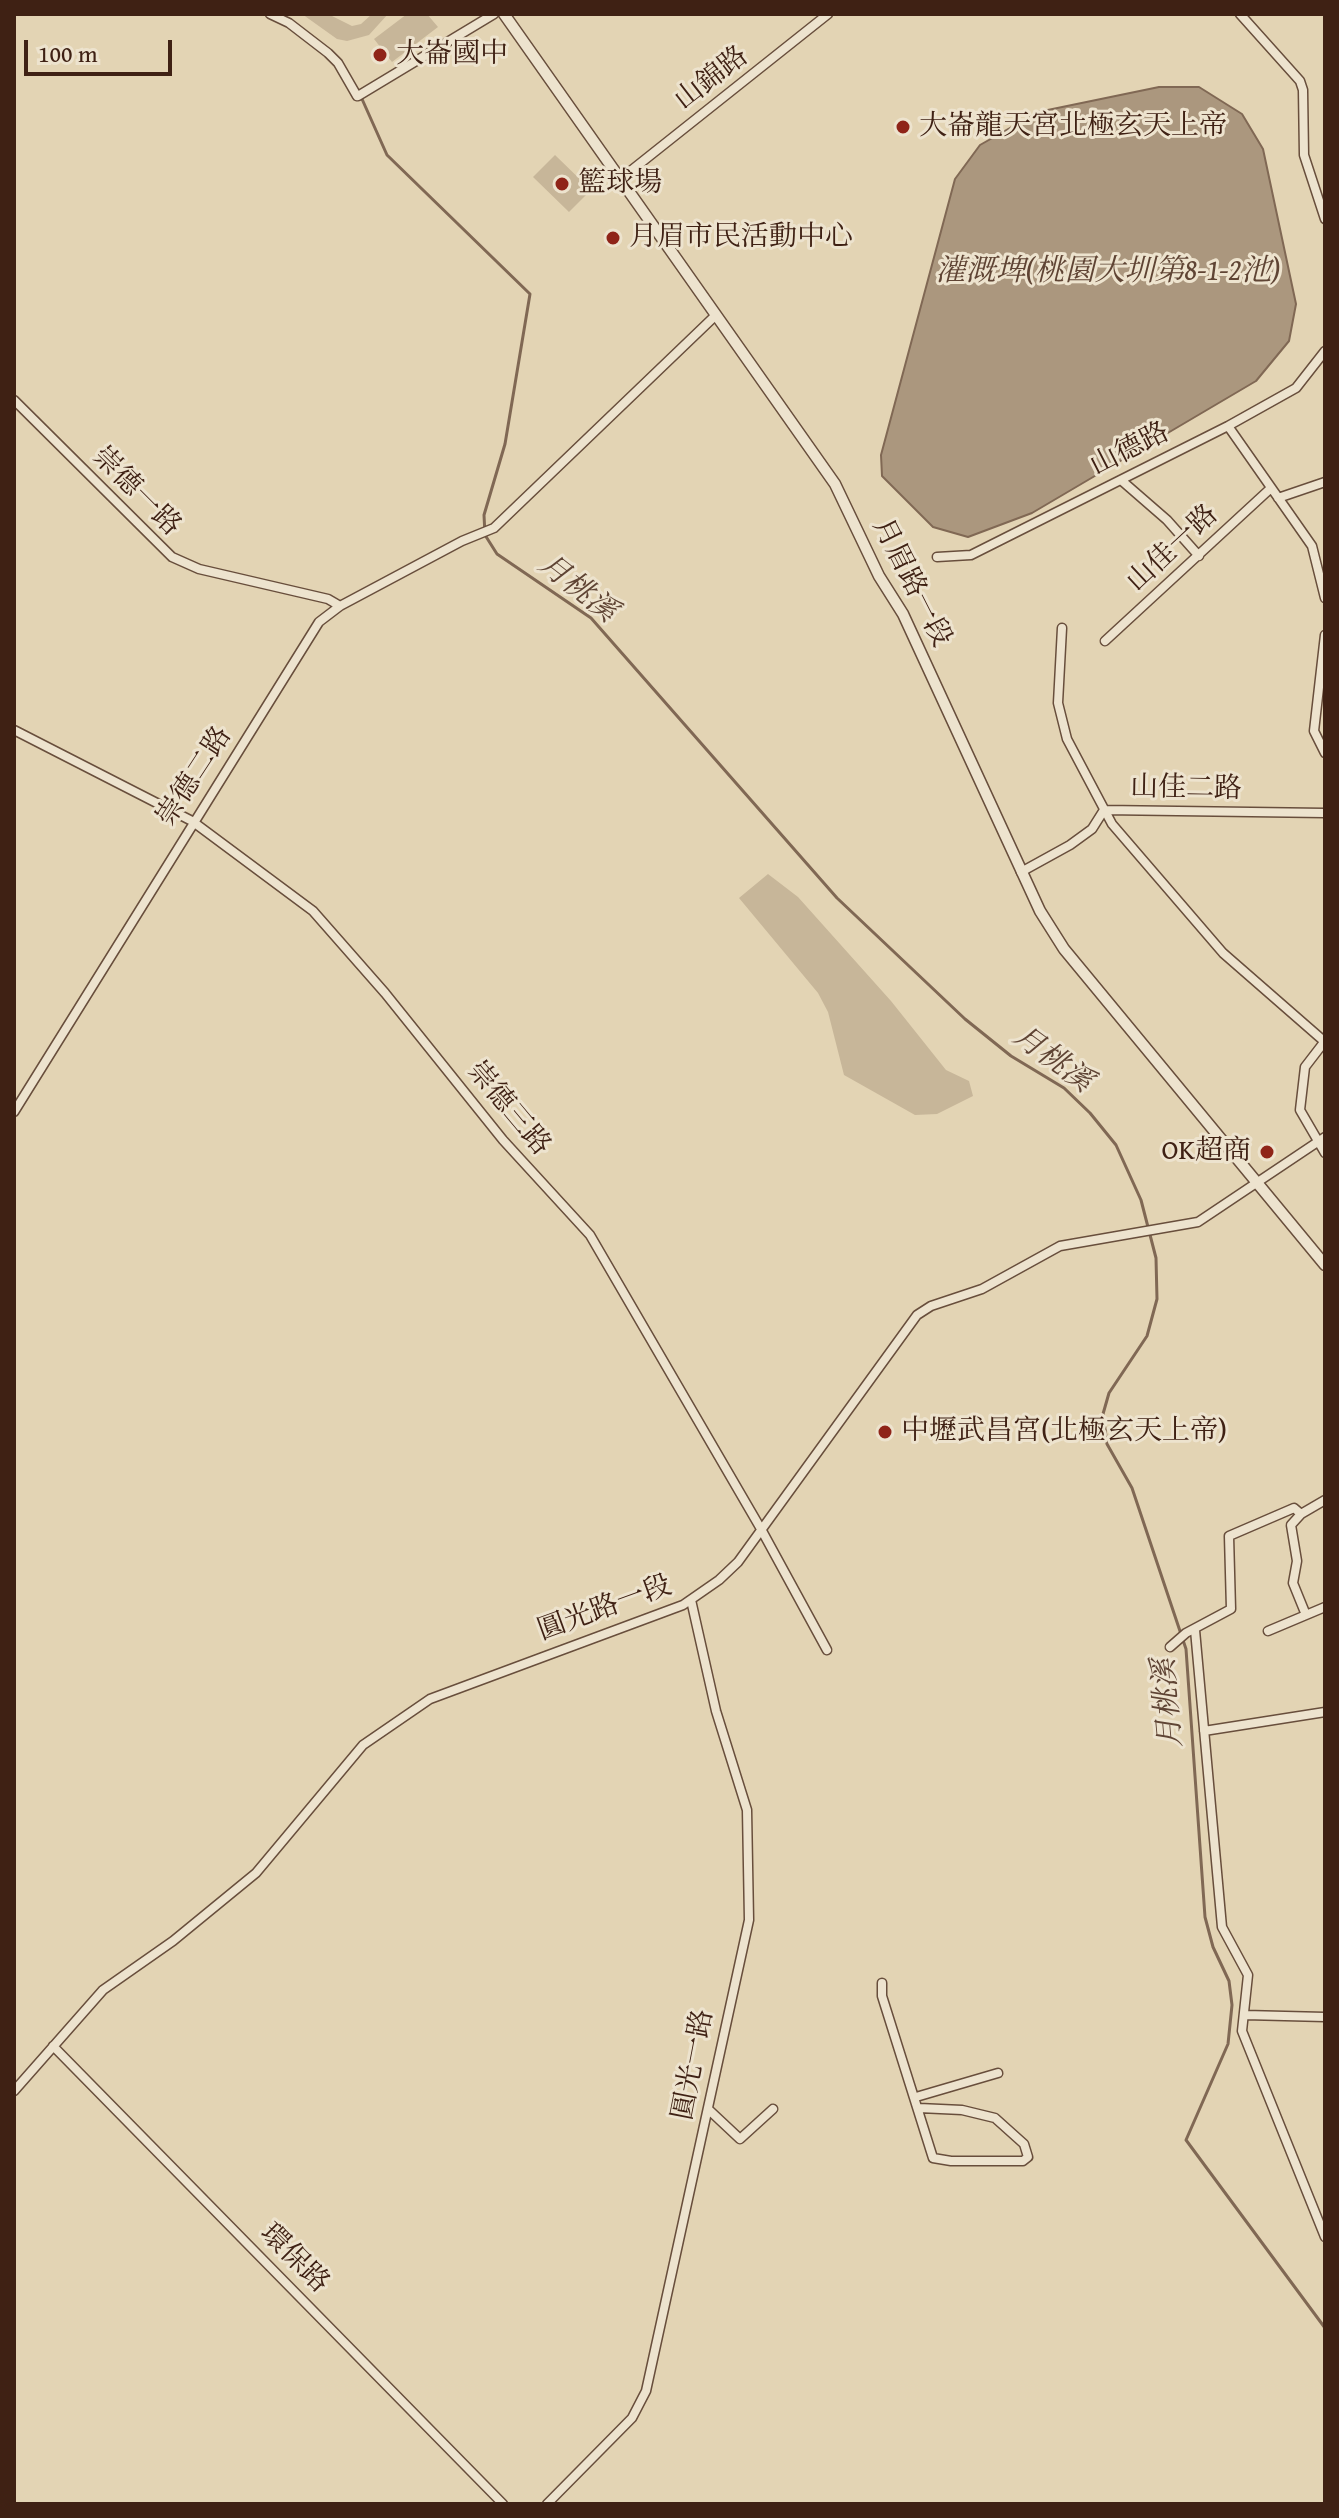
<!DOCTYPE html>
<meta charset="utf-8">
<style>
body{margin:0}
#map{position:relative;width:1339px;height:2518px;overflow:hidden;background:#e3d4b4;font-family:"Gentium Book Plus",serif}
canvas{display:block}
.frame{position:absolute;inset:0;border:16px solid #3f2114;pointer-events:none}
.scale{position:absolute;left:24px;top:40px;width:148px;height:36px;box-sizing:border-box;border:4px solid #3f2114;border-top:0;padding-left:10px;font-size:24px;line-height:28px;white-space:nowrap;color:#3f2114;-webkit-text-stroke:6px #ede3ce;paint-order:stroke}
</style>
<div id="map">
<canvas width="1339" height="2518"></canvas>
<div class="frame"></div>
<div class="scale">100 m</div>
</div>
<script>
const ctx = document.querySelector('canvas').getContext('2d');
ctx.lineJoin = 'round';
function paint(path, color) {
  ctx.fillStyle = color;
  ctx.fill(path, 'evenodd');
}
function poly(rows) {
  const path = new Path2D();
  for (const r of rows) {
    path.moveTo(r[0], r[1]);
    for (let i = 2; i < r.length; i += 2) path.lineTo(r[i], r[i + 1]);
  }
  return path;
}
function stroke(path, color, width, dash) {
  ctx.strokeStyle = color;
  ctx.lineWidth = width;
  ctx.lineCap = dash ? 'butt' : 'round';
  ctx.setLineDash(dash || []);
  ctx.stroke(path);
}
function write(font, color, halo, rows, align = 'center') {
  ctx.font = font + ' "Gentium Book Plus","Noto Serif TC",serif';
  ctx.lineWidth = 6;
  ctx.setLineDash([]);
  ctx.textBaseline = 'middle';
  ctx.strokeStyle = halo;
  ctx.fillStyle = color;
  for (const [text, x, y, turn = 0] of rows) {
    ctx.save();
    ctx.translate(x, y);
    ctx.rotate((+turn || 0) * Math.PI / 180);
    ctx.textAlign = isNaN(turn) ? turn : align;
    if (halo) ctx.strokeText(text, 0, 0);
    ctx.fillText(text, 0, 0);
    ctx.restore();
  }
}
paint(poly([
 [302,14,328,14,352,26,361,24,372,14,388,14,369,35,347,41,337,39],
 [407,14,427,14,438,27,392,62,374,39],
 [555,155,591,190,569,212,533,177],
 [768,874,798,897,891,1001,946,1070,969,1081,973,1096,937,1114,915,1115,844,1075,828,1012,818,993,739,898]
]), '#c7b699');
const water = poly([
 [1159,87,1199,87,1242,114,1263,149,1296,304,1289,341,1256,381,1032,513,968,537,933,527,882,476,881,455,955,179,980,145,1038,112,1159,87]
]);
paint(water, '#ab977e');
stroke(water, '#806854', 2);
stroke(poly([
 [362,99,387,155,530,294,505,444,484,515,485,535,497,554,591,618,837,898,965,1019,1011,1056,1064,1088,1090,1113,1116,1145,1141,1200,1156,1258,1157,1299,1147,1336,1109,1393,1103,1414,1107,1444,1132,1488,1186,1649,1205,1917,1213,1947,1229,1981,1232,2005,1228,2044,1186,2140,1325,2328]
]), '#806854', 3);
const minor = poly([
 [270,14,289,23,328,53,338,63,357,96],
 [1240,14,1300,81,1303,90,1304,155,1325,219],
 [358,96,494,14],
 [623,177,828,14],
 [14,400,172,557,199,569,328,599,340,606],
 [1228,426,1312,546,1325,598],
 [1121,480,1167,520,1199,556],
 [1278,498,1325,482],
 [937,557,971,555,1228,426,1296,388,1325,351],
 [1062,628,1058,703,1067,739,1112,824,1223,953,1325,1042],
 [1325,635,1314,731,1325,753],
 [1105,641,1271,488],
 [14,730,192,821,313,911,385,993,503,1140,590,1235,761,1529,827,1650],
 [1021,872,1070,845,1092,829,1104,810,1325,813],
 [1325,1041,1305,1067,1300,1110,1325,1153],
 [14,1112,319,622,340,606,462,541,494,528,716,315],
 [1301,1514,1291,1525,1297,1561,1293,1583,1306,1615],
 [1195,1630,1222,1927,1248,1975,1242,2031,1325,2237],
 [1268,1631,1325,1607],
 [1170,1647,1186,1633,1231,1609,1229,1536,1294,1508,1301,1514,1325,1500],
 [1204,1731,1325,1712],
 [882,1983,882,1996,933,2158,951,2161,1023,2161,1028,2157,1024,2144,995,2118,962,2110,919,2108],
 [1245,2015,1325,2017],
 [53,2046,503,2504],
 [14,2091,103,1990,173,1941,256,1873,363,1745,430,1699,683,1605,719,1580,738,1562,917,1315,931,1306,982,1289,1060,1246,1198,1222,1325,1137],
 [916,2097,998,2073],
 [708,2109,740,2139,773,2109],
 [547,2504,632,2418,646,2391,749,1920,747,1810,716,1711,691,1600]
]);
const tertiary = poly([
 [504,14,835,484,879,576,903,614,1040,911,1064,949,1325,1265]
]);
stroke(minor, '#684e3c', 11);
stroke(tertiary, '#684e3c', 13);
stroke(minor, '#ede3ce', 8);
stroke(tertiary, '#ede3ce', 10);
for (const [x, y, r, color] of [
 [380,55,8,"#8f2418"],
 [903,127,8,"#8f2418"],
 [562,184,8,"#8f2418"],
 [613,238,8,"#8f2418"],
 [1267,1152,8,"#8f2418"],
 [885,1432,8,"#8f2418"]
]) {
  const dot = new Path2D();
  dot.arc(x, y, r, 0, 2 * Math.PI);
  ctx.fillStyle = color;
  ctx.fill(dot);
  stroke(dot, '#ede3ce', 3);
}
write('28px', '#3f2114', '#ede3ce', [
 ["大崙國中",396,55],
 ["大崙龍天宮北極玄天上帝",919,127],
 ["籃球場",578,184],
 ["月眉市民活動中心",629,238],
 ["OK超商",1251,1152,"right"],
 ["中壢武昌宮(北極玄天上帝)",901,1432]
], 'left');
write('28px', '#3f2114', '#ede3ce', [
 ["山錦路",712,79,-38],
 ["山德路",1130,450,-27],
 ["崇德一路",136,492,45],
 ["山佳一路",1173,549,-43],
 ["月眉路一段",911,583,63],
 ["崇德二路",195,777,-57],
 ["山佳二路",1186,789,1],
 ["崇德三路",508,1109,50],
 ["圓光路一段",605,1609,-20],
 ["圓光一路",694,2065,-79],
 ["環保路",294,2259,45]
]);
write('italic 30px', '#5f4434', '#ede3ce', [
 ["灌溉埤(桃園大圳第8-1-2池)",1108,272],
 ["月桃溪",577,589,38],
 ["月桃溪",1052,1060,36],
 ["月桃溪",1169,1703,-95]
]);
</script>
